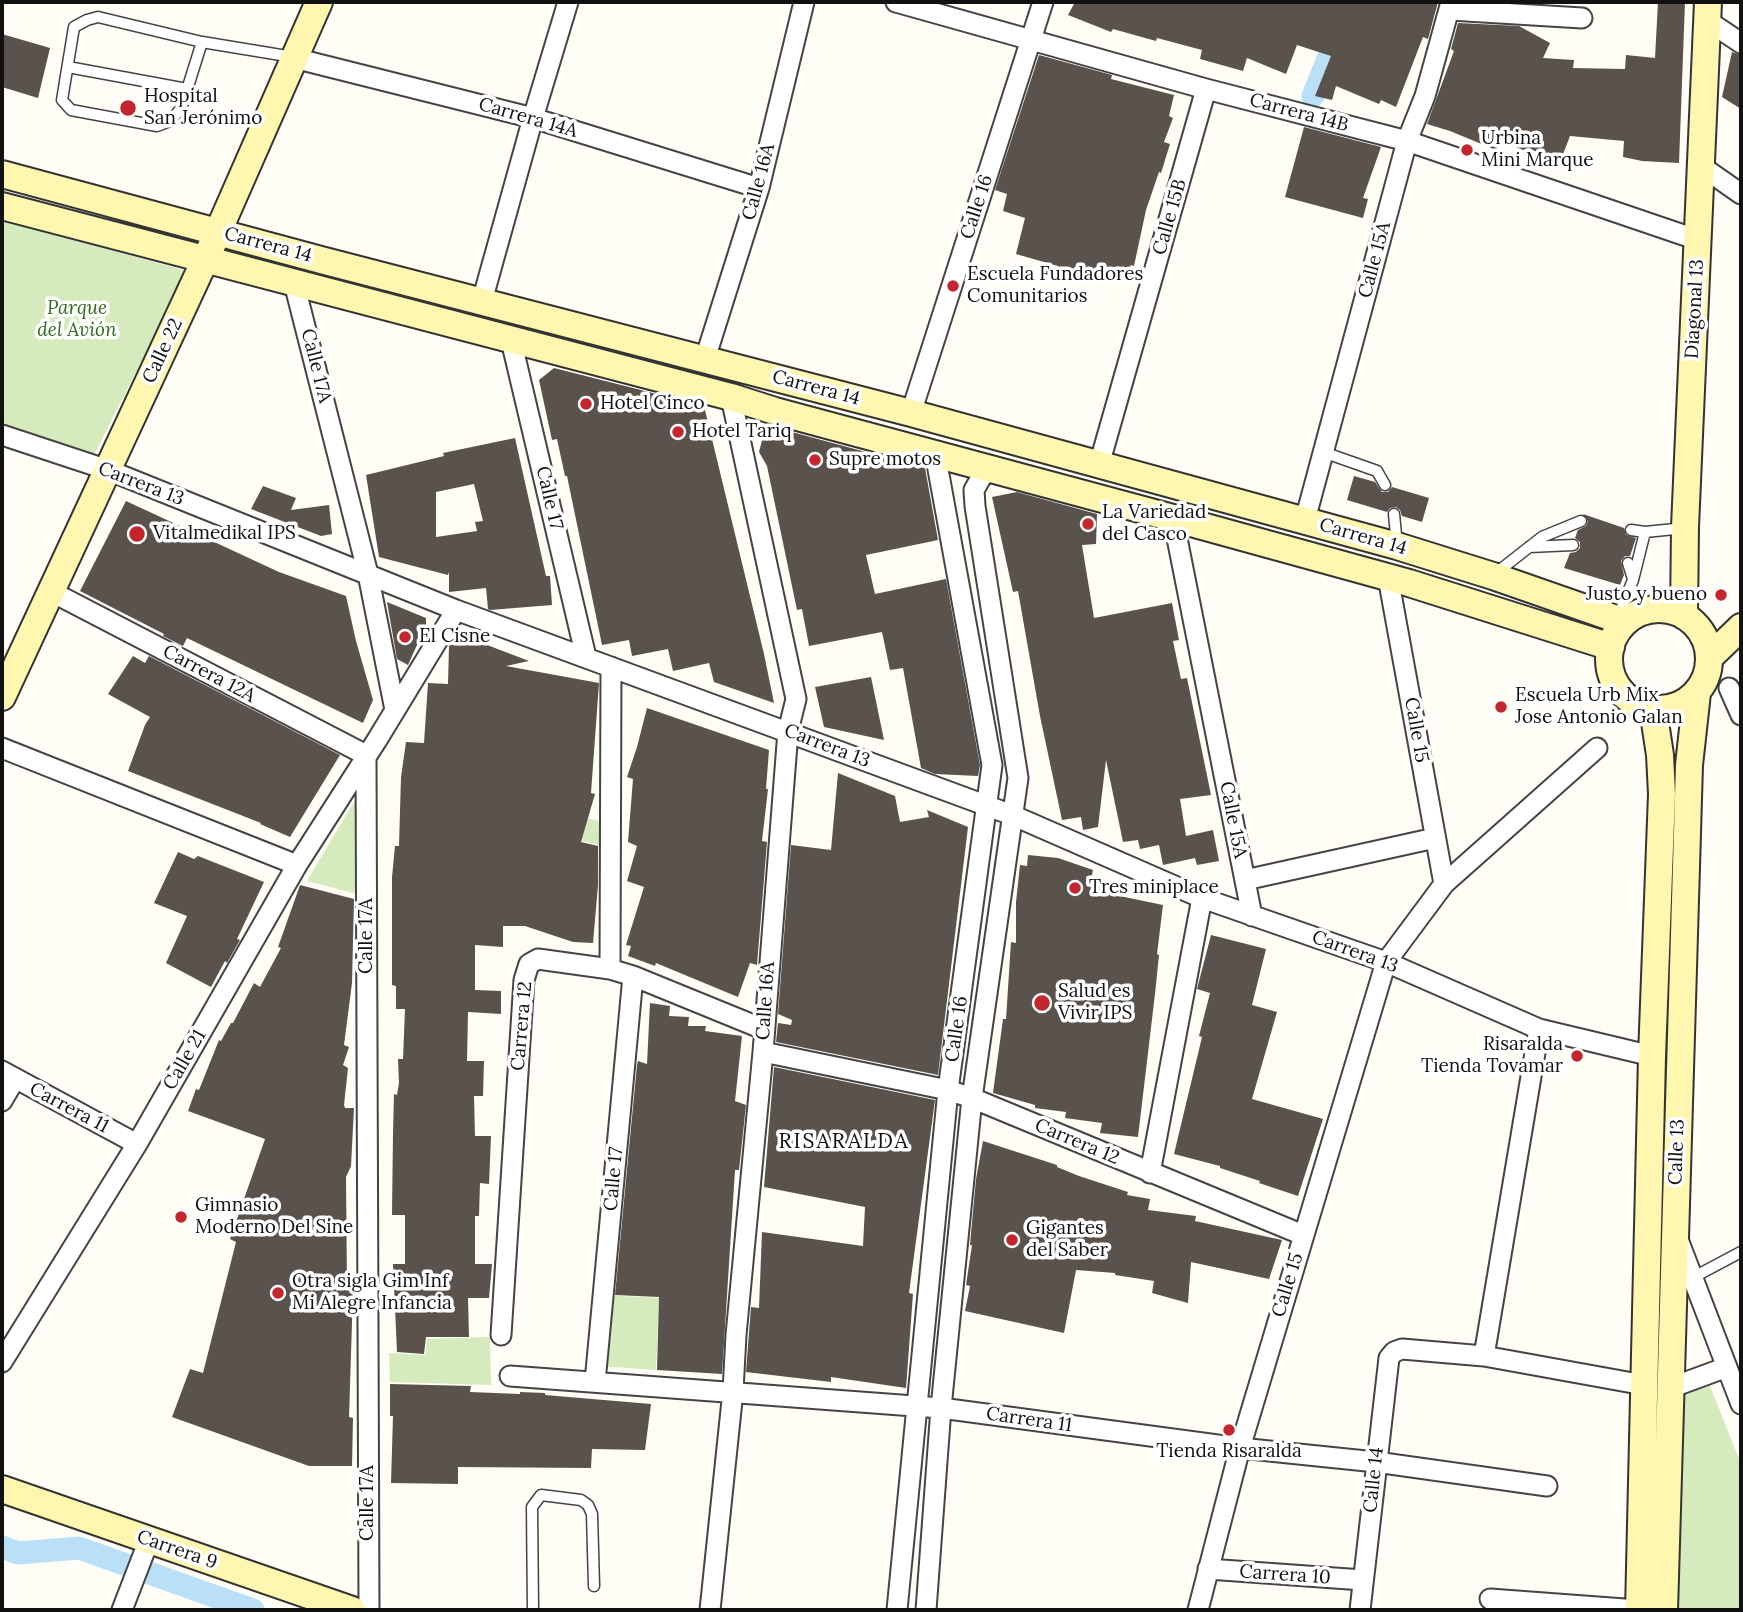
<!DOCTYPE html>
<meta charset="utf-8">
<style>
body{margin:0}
#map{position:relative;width:1743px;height:1612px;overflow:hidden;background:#fffdf5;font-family:Lora,serif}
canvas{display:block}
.frame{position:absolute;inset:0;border:4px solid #111;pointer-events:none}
</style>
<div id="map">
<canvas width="1743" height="1612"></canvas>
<div class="frame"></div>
</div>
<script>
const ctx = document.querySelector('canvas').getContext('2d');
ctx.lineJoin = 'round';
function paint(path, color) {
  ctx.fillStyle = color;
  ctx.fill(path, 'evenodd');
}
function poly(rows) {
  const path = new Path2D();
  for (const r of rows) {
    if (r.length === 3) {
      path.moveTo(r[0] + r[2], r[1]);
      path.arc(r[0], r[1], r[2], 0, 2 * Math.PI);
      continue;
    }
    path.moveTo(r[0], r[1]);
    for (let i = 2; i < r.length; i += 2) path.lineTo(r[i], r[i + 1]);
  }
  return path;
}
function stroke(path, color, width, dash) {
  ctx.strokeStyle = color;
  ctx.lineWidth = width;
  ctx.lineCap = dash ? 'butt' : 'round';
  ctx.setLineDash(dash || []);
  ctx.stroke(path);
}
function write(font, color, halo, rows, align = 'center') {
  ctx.font = font + ' Lora,serif';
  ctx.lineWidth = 7;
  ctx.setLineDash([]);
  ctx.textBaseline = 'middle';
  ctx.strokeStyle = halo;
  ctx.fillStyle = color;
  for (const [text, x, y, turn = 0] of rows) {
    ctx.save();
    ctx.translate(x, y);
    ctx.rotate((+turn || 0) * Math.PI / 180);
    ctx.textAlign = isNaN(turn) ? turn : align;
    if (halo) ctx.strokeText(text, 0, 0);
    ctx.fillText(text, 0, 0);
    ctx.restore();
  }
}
paint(poly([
 [2,220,187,271,91,461,2,427],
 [508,798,603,822,603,846,506,823],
 [355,800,357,894,307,881],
 [605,1295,659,1298,656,1370,599,1366],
 [490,1337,491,1385,390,1382,389,1353,425,1355,427,1339],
 [1710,1386,1741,1464,1741,1610,1666,1610,1679,1389]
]), '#d5ebbd');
stroke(poly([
 [1313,96,1351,2],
 [2,1547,18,1553,79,1548,253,1610]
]), '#b9e0f7', 23);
paint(poly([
 [1075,2,1438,2,1428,39,1423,37,1396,107,1381,100,1379,104,1336,86,1332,100,1315,96,1331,56,1297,45,1286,74,1247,58,1243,71,1200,59,1202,50,1157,38,1156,41,1113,29,1111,32,1068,15],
 [1658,2,1685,2,1679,163,1642,161,1623,157,1624,141,1570,136,1560,162,1528,148,1526,151,1499,141,1496,150,1450,131,1427,124,1454,51,1451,49,1458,23,1519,26,1550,43,1543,58,1574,60,1573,68,1625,69,1626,55,1655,58],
 [2,34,50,48,38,98,2,87],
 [1732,52,1741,55,1741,109,1722,97],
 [1039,55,1112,75,1111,79,1174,95,1169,116,1173,118,1164,142,1170,144,1161,173,1159,172,1146,210,1134,266,1131,265,1128,273,1102,265,1098,278,1078,272,1076,277,1057,271,1058,266,1016,254,1025,218,1003,211,1007,194,995,190],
 [1304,127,1381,147,1363,198,1368,199,1363,218,1285,197],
 [554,368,704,406,764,654,774,703,714,682,709,663,673,671,668,649,632,656,629,640,602,645,567,476,565,476,557,439,552,440,539,380],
 [766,425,925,468,938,540,866,555,875,594,946,579,980,765,978,776,935,774,921,768,903,668,890,670,882,632,809,646,802,609,797,610,767,466,759,452],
 [515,438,546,576,550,576,552,605,490,610,488,609,486,588,449,592,449,572,448,575,379,557,366,475,444,456,443,453],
 [474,484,483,521,475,522,477,531,436,537,436,492],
 [1354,476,1375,482,1382,492,1388,492,1392,487,1429,498,1422,522,1402,516,1400,510,1396,507,1390,508,1387,512,1347,500],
 [263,486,296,498,291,510,329,505,332,534,321,536,251,509],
 [1017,492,1097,514,1096,544,1082,545,1094,618,1172,603,1179,640,1173,641,1181,679,1187,678,1211,795,1180,799,1186,836,1213,830,1219,861,1197,865,1195,858,1163,865,1159,845,1140,849,1138,840,1123,842,1106,760,1098,827,1083,830,1081,817,1062,820,1040,716,1018,591,1013,592,992,497],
 [126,501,279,572,346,596,356,641,373,700,363,723,187,638,183,646,163,636,164,634,80,591],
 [1583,514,1624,528,1626,535,1636,538,1630,556,1625,556,1621,561,1624,575,1620,585,1564,568,1570,553,1576,552,1580,548,1580,542,1575,538,1578,530,1586,526,1588,521],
 [387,602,426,618,426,625,408,665,397,659],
 [474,640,529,661,506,666,599,683,591,793,595,794,581,842,598,846,598,885,593,943,573,942,525,926,503,926,503,947,475,945,475,990,501,991,501,1014,468,1012,467,1061,484,1061,483,1096,474,1096,475,1136,491,1136,489,1184,480,1183,479,1216,475,1216,475,1264,492,1264,489,1298,468,1298,469,1337,426,1337,424,1354,397,1352,393,1264,405,1264,405,1215,392,1215,393,1133,394,1094,397,1095,399,1083,398,1059,403,1059,405,1009,396,1009,396,986,392,985,392,877,395,846,399,846,401,777,406,742,424,743,428,683,448,684,449,646,452,641],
 [133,656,145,663,149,656,340,755,290,837,260,824,261,823,128,771,145,725,150,717,108,694],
 [871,677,884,740,824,727,815,687],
 [647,708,769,750,766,789,768,789,762,841,767,842,757,965,750,963,738,997,656,963,655,966,628,956,631,946,626,945,644,887,627,881,637,846,628,842,633,779,627,777,637,747],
 [838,773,895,796,900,822,929,817,927,810,968,827,938,1075,776,1042,778,1023,791,1025,792,1020,778,1014,791,845,831,850],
 [178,852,194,859,198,856,264,882,237,939,240,940,227,963,225,961,211,987,166,963,187,916,154,903],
 [1028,855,1058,858,1093,870,1091,879,1112,887,1110,894,1163,905,1157,954,1159,955,1155,994,1138,1137,1100,1133,1102,1123,1065,1118,1066,1112,1035,1108,1035,1105,993,1093,1003,1019,1006,1019,1011,942,1016,943,1016,902,1020,865,1027,866],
 [300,885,354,899,352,983,344,1045,349,1047,343,1065,348,1068,344,1105,345,1108,354,1108,351,1166,346,1177,347,1289,353,1291,349,1417,353,1418,352,1466,309,1466,172,1417,190,1369,203,1373,236,1242,230,1239,265,1139,188,1111,196,1089,199,1090,219,1040,221,1041,231,1023,233,1023,254,983,260,987,281,948,278,947],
 [1211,935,1266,949,1252,1005,1277,1012,1252,1099,1323,1119,1298,1196,1259,1183,1260,1181,1220,1168,1220,1166,1174,1154,1202,1037,1199,1036,1210,993,1197,989],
 [650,1003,670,1006,669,1016,689,1017,688,1026,706,1026,705,1031,742,1036,735,1101,746,1105,739,1170,735,1170,722,1374,657,1370,659,1297,615,1295,637,1065,638,1061,647,1064],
 [774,1067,935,1100,909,1293,913,1294,906,1388,831,1377,831,1382,746,1372,751,1307,759,1308,762,1232,863,1246,865,1207,764,1187],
 [983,1141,1057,1165,1057,1167,1079,1176,1128,1192,1127,1195,1150,1199,1148,1210,1196,1216,1195,1221,1282,1240,1269,1279,1191,1262,1188,1303,1152,1293,1154,1281,1115,1275,1115,1273,1076,1270,1064,1333,965,1311,970,1286,966,1285,972,1245,970,1245,971,1233,976,1179],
 [390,1384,471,1386,470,1392,520,1394,520,1392,545,1393,545,1395,651,1404,645,1450,592,1449,591,1468,458,1467,458,1484,391,1483,393,1416,390,1416]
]), '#5a524d');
const lane = poly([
 [202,42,181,109,170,121,157,126,71,110,62,100,74,27,87,20,98,17,202,42,293,57],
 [68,67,187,89],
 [1323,452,1377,471,1385,485],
 [1394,514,1397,545],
 [1631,530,1645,532,1685,528],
 [1529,547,1573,545],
 [1628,563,1633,579],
 [1496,573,1542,537,1581,521],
 [1617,619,1633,580,1645,532],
 [1692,1278,1741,1252],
 [533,1610,532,1507,541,1495,581,1500,588,1505,592,1514,594,1586]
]);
const street = poly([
 [896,2,1206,89,1407,141,1698,240],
 [1450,10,1582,18],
 [1708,21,1741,43],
 [294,58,533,118,759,188],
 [1701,166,1741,194],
 [294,283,368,574,395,710],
 [482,301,533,118,568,2],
 [511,340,586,657],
 [705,359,759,188,804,2],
 [911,413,1043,2],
 [2,435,108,470,456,610,1012,815,1202,898,1386,962,1539,1029,1652,1056],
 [1099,465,1206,89],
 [1173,518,1252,916],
 [1305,520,1407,141,1425,96,1451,2],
 [1388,577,1444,884],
 [52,592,366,755],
 [1729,688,1741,715],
 [2,748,297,865],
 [366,756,369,1610],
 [1245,880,1435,838],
 [610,969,611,667],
 [763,1052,948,1090,972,1098,1303,1235],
 [2,1071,137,1144],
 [2,1101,15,1079],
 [1150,1173,1202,898],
 [1679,1242,1741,1404],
 [501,1335,524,980,529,964,538,959,610,969,633,976,763,1029],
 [1484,1356,1539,1029],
 [2,1362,137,1144,297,865,377,740,456,610],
 [510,1376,941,1408,1240,1448,1376,1462,1547,1486],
 [595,1382,633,976],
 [1670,1388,1727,1367],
 [1208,1569,1363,1580],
 [1490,1599,1638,1610],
 [122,1610,149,1540],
 [710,1610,733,1391,736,1335,763,1052,788,731,796,699,731,397],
 [897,1610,948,1090,992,765,935,453],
 [926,1610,941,1408,972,1098,1018,778,975,506,974,490,982,476,995,469],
 [1198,1610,1240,1448,1386,962,1444,884,1597,748],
 [1360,1610,1389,1358,1394,1352,1402,1349,1484,1356,1644,1385]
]);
const secondary = poly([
 [2,174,321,260,911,413,1397,546,1493,576,1625,622],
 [2,206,731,397,775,411,1173,518,1409,583,1611,647],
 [1659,659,50],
 [1684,616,1685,527,1708,2],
 [1709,658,1741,627],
 [2,697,218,232,319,2],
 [2,1489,352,1610],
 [1639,1610,1652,1056,1662,794,1660,755,1653,709],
 [1664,1610,1689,765,1697,693]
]);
stroke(lane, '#444', 13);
stroke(street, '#444', 23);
stroke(secondary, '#333', 30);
stroke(lane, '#fff', 10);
stroke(street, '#fff', 19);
stroke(secondary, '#fff6b0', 26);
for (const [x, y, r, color] of [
 [128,108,9,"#c4262e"],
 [1467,150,7,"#c4262e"],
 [953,286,7,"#c4262e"],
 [586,404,7,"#c4262e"],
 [678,432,7,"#c4262e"],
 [815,460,7,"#c4262e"],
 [1088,524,7,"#c4262e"],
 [137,534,9,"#c4262e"],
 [1721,595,7,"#c4262e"],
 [405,637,7,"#c4262e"],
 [1501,707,7,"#c4262e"],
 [1075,888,7,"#c4262e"],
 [1042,1003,9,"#c4262e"],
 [1577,1056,7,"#c4262e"],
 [181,1217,7,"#c4262e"],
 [1012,1240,7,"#c4262e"],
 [278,1293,7,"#c4262e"],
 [1229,1430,7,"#c4262e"]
]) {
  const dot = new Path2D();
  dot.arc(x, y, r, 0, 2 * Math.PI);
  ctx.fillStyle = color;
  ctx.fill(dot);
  stroke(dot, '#fff', 2.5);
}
write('19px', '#111', '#fff', [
 ["Hospital",144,97],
 ["San Jerónimo",144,119],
 ["Urbina",1481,139],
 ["Mini Marque",1481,161],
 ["Escuela Fundadores",967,275],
 ["Comunitarios",967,297],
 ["Hotel Cinco",600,404],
 ["Hotel Tariq",692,432],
 ["Supre motos",829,460],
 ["La Variedad",1102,513],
 ["del Casco",1102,535],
 ["Vitalmedikal IPS",153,534],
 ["Justo y bueno",1707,595,"right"],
 ["El Cisne",419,637],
 ["Escuela Urb Mix",1515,696],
 ["Jose Antonio Galan",1515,718],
 ["Tres miniplace",1089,888],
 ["Salud es",1058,992],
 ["Vivir IPS",1058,1014],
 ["Risaralda",1563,1045,"right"],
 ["Tienda Tovamar",1563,1067,"right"],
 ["Gimnasio",195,1206],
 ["Moderno Del Sine",195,1228],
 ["Gigantes",1026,1229],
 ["del Saber",1026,1251],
 ["Otra sigla Gim Inf",292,1282],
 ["Mi Alegre Infancia",292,1304],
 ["Tienda Risaralda",1229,1452,"center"]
], 'left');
write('19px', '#111', '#fff', [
 ["Carrera 14B",1299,113,15],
 ["Carrera 14A",528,118,16],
 ["Calle 16A",759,182,-75],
 ["Calle 16",977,207,-72],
 ["Calle 15B",1170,217,-74],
 ["Carrera 14",268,245,15],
 ["Calle 15A",1375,260,-75],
 ["Diagonal 13",1695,309,-87],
 ["Calle 22",163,351,-65],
 ["Calle 17A",316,366,76],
 ["Carrera 14",816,388,15],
 ["Carrera 13",141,484,21],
 ["Calle 17",549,498,77],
 ["Carrera 14",1363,537,16],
 ["Carrera 12A",209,674,28],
 ["Calle 15",1416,730,80],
 ["Carrera 13",827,746,21],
 ["Calle 15A",1233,820,79],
 ["Calle 17A",367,936,-90],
 ["Carrera 13",1355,952,20],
 ["Calle 16A",766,1001,-86],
 ["Carrera 12",522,1026,-85],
 ["Calle 16",957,1029,-82],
 ["Calle 21",185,1060,-60],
 ["Carrera 11",69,1108,28],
 ["Carrera 12",1077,1142,23],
 ["Calle 13",1677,1152,-88],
 ["Calle 17",614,1179,-85],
 ["Calle 15",1288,1285,-73],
 ["Carrera 11",1029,1420,8],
 ["Calle 14",1374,1480,-84],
 ["Calle 17A",368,1503,-90],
 ["Carrera 9",177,1550,19],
 ["Carrera 10",1285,1575,4]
]);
write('italic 19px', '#2f6b1f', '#fff', [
 ["Parque",77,309],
 ["del Avión",77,331]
]);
ctx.letterSpacing = '2px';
write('21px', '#111', '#fff', [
 ["RISARALDA",844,1142]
]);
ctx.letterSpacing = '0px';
</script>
